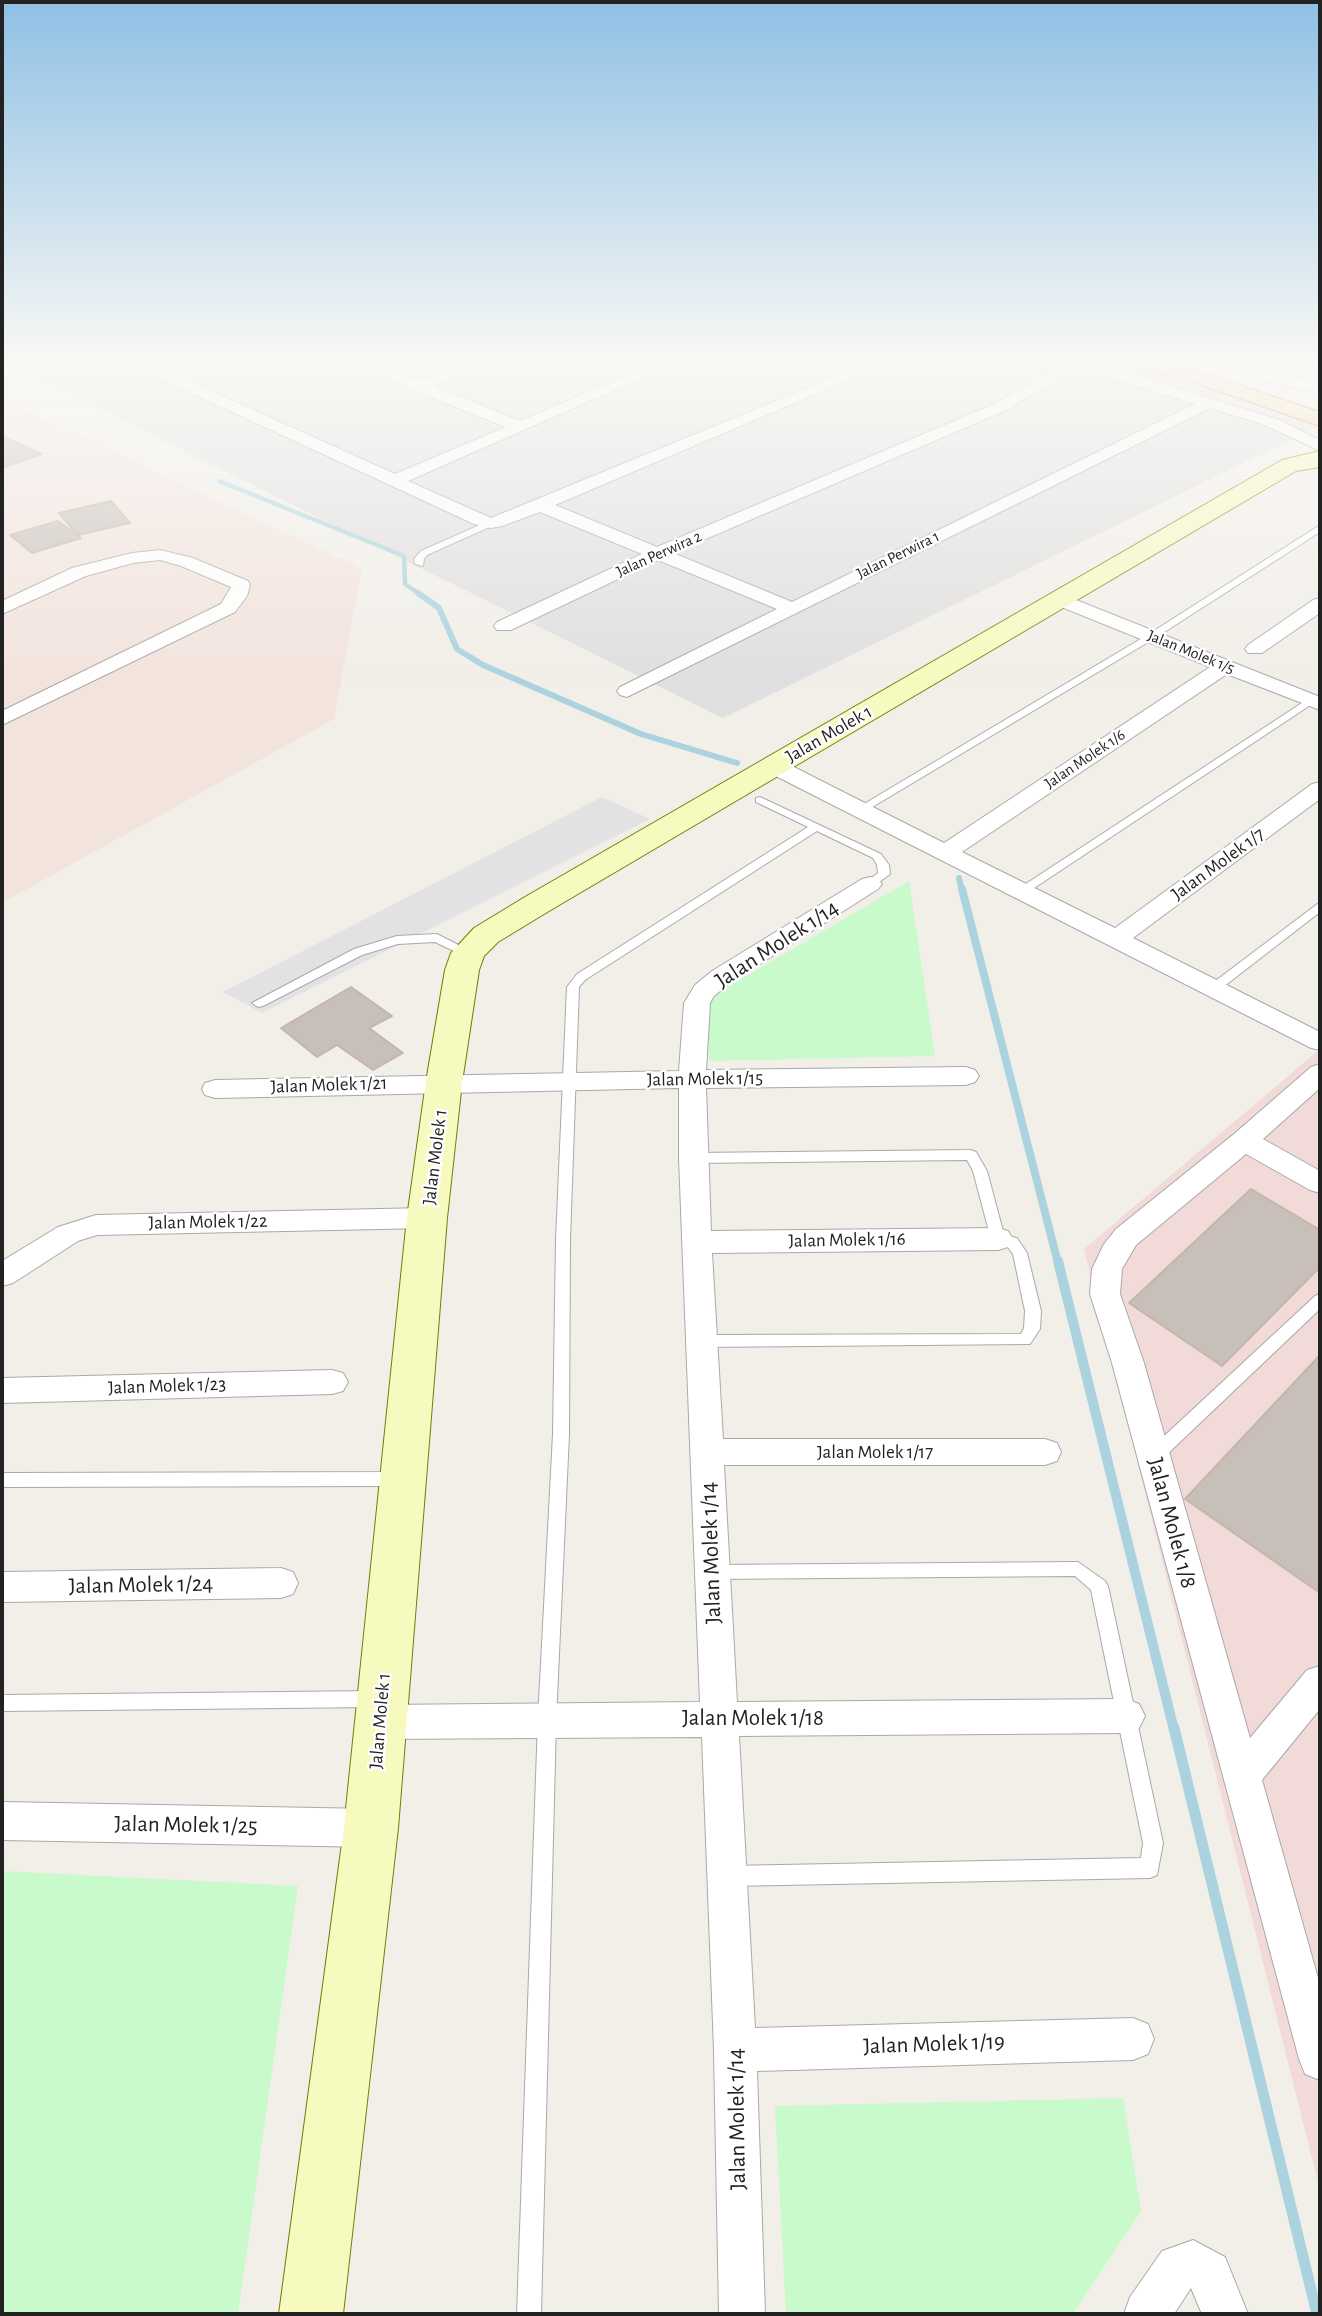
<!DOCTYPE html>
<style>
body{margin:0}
#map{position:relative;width:1322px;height:2316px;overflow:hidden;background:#f2efe9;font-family:"Alegreya Sans",sans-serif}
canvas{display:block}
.frame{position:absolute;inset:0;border:4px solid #222;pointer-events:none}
</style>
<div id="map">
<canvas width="1322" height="2316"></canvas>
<div class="frame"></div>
</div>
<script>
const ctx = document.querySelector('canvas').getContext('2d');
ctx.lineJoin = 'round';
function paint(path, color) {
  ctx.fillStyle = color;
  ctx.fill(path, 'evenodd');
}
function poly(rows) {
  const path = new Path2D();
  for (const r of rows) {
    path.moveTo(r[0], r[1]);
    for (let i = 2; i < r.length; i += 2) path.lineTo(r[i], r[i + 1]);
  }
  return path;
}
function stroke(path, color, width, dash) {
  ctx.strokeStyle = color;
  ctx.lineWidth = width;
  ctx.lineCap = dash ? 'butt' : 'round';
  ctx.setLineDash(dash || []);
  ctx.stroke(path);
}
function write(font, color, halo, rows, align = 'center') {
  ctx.font = font + ' "Alegreya Sans",sans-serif';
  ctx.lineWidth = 5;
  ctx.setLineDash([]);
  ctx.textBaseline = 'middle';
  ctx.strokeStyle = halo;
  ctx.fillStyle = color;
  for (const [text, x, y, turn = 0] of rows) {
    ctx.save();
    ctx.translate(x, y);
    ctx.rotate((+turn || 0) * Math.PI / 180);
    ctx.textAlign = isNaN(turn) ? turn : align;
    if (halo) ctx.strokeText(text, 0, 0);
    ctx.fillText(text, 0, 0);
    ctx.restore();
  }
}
paint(poly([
 [21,359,1104,359,1221,391,1317,427,723,718,8,364]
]), '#e0dfdf');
paint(poly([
 [1320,1049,1320,2190,1084,1249]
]), '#f2dad9');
paint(poly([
 [1216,359,1320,359,1320,387,1225,362]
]), '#ebdbe8');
paint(poly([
 [2,399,362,569,334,719,2,903]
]), '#f3e3dd');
paint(poly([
 [909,881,935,1056,709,1061,707,999],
 [2,1871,298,1886,238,2314,2,2314],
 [1123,2098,1141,2211,1073,2314,786,2314,775,2106]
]), '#c8facc');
paint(poly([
 [602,797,650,819,262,1013,223,992]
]), '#e2e2e2');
stroke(poly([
 [219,481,404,556,405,584,421,595]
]), '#aad3df', 4.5);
stroke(poly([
 [418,593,439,608,457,649,483,665,641,734,737,763],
 [959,878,962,891]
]), '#aad3df', 6);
stroke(poly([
 [962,889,1058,1263]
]), '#aad3df', 8);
stroke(poly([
 [1058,1261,1174,1730]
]), '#aad3df', 10);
stroke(poly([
 [1174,1728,1317,2314]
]), '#aad3df', 11);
const building = poly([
 [2,436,42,454,2,468,2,436],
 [111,501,130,523,78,535,59,513,111,501],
 [58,521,81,538,32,553,10,535,58,521],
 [351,987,392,1016,369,1028,403,1053,373,1070,337,1045,317,1057,281,1028,351,987],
 [1251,1189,1320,1230,1320,1267,1222,1366,1129,1303,1251,1189],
 [1320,1355,1320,1593,1185,1499,1320,1355]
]);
paint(building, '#c7bfb8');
stroke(building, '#c4b6ab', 2);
const lane = poly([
 [1304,359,1312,359,1314,387,1310,389,1306,387,1304,359],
 [491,520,495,523,494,525,427,555,424,559,423,566,415,564,414,559,421,551,491,520],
 [1320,525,1320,532,1155,638,864,812,860,813,854,810,1149,634,1320,525],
 [1311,697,1316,700,1315,702,1025,894,1021,895,1015,891,1311,697],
 [760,797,881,854,889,865,890,874,874,886,866,886,866,882,878,873,877,865,873,858,817,831,585,980,579,987,570,1239,569,1434,556,1720,541,2314,517,2314,538,1720,553,1434,556,1239,567,987,577,974,808,827,756,802,756,798,760,797],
 [1320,902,1320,912,1218,991,1210,991,1208,988,1210,985,1320,902],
 [437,934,474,953,468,957,464,956,435,942,398,944,362,955,263,1006,258,1007,252,1003,354,949,397,936,437,934],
 [971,1150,976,1152,987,1171,1004,1235,1017,1238,1027,1253,1041,1311,1040,1329,1030,1344,703,1347,698,1345,695,1341,698,1337,703,1335,1021,1334,1024,1328,1025,1311,1013,1254,1007,1246,993,1243,991,1239,973,1171,967,1160,693,1163,686,1158,693,1153,971,1150],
 [1320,1294,1320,1309,1160,1461,1154,1463,1148,1461,1146,1456,1148,1451,1315,1296,1320,1294],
 [399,1472,405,1474,407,1479,405,1484,399,1486,2,1487,2,1473,399,1472],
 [1078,1562,1105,1581,1108,1586,1163,1843,1157,1875,1150,1878,729,1886,722,1883,719,1876,722,1869,729,1866,1141,1858,1143,1843,1091,1590,1075,1576,711,1579,705,1577,702,1572,705,1567,711,1565,1078,1562],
 [375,1691,382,1693,384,1699,382,1705,375,1707,2,1711,2,1695,375,1691]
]);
const street = poly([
 [135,359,150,359,154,365,395,474,506,427,413,390,346,359,366,359,420,381,476,359,496,359,434,386,520,421,665,359,685,359,408,481,491,518,878,359,898,359,555,505,657,547,992,405,1055,370,1013,363,1006,359,1065,362,1069,359,1086,359,1082,364,1116,370,1277,419,1320,440,1320,451,1265,425,1210,408,627,697,620,695,617,691,620,687,777,609,658,560,511,630,497,630,494,626,497,622,642,554,540,512,502,526,491,528,474,524,144,371,135,359],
 [1071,372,1109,377,1195,404,792,602,673,553,1004,411,1071,372],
 [1203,359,1226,359,1320,384,1320,394,1267,381,1205,362,1203,359],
 [160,550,193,558,248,581,250,585,247,596,235,612,2,725,2,711,221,604,231,587,181,566,160,560,133,563,86,576,2,614,2,601,72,568,132,553,160,550],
 [1061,594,1320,697,1320,710,1227,674,962,852,1115,928,1312,784,1320,782,1320,799,1133,938,1320,1032,1320,1050,1311,1048,937,858,766,771,763,766,766,761,774,760,782,761,944,843,1210,667,1054,604,1052,600,1054,596,1061,594],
 [1320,598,1320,613,1262,653,1248,653,1245,649,1248,645,1313,600,1320,598],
 [870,877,878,879,882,884,878,889,730,983,714,996,710,1003,706,1070,966,1067,975,1070,979,1076,975,1082,966,1085,706,1088,711,1231,998,1228,1008,1231,1013,1239,1008,1247,998,1250,712,1253,723,1439,1045,1439,1057,1443,1061,1452,1057,1461,1045,1465,724,1465,737,1702,1126,1699,1139,1704,1145,1716,1139,1728,1126,1733,739,1736,755,2028,1133,2018,1148,2024,1154,2039,1148,2054,1133,2060,757,2071,765,2314,719,2314,714,2050,702,1737,380,1739,367,1734,361,1722,367,1710,380,1705,700,1702,679,1158,679,1088,215,1098,205,1095,202,1089,205,1083,215,1080,679,1071,684,1003,695,985,712,971,862,879,870,877],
 [1320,1064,1320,1088,1263,1139,1320,1171,1320,1193,1310,1190,1246,1154,1136,1245,1122,1269,1120,1294,1144,1363,1250,1738,1307,1670,1320,1666,1320,1709,1262,1780,1320,1985,1320,2080,1305,2074,1299,2059,1112,1363,1090,1294,1092,1269,1104,1244,1116,1229,1234,1134,1311,1067,1320,1064],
 [427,1208,437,1211,441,1218,437,1225,427,1228,97,1235,78,1241,13,1283,2,1286,2,1261,58,1227,96,1215,427,1208],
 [332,1370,343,1373,348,1382,343,1391,332,1394,2,1403,2,1378,332,1370],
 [281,1568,293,1572,298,1583,293,1594,281,1598,2,1602,2,1572,281,1568],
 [2,1802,371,1809,385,1815,390,1828,385,1841,371,1847,2,1840,2,1802],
 [1193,2240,1225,2257,1248,2314,1202,2314,1191,2288,1174,2314,1124,2314,1130,2297,1162,2251,1193,2240]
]);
const secondary = poly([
 [1320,451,1320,467,1296,471,549,911,498,942,484,956,479,970,462,1082,447,1218,398,1828,343,2314,279,2314,344,1828,407,1218,426,1082,445,970,451,953,474,928,525,897,1282,460,1320,451]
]);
const primary = poly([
 [1117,359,1151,359,1203,373,1320,412,1320,426,1189,381,1120,363,1117,359]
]);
stroke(lane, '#a9a9a9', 2);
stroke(street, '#a9a9a9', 2);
stroke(secondary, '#707d05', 2);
stroke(primary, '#a06b00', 2);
paint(lane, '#fff');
paint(street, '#fff');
paint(secondary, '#f7fabf');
paint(primary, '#fcd6a4');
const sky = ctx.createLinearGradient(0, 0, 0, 683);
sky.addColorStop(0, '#8fc0e4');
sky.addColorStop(0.53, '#f9f8f5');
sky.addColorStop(1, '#f9f8f500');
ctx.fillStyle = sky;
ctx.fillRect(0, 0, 1322, 683);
write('16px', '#222', '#fff', [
 ["Jalan Perwira 2",659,554,-24],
 ["Jalan Perwira 1",898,555,-26],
 ["Jalan Molek 1/5",1191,652,22],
 ["Jalan Molek 1/6",1085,759,-34]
]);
write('19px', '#222', '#fff', [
 ["Jalan Molek 1",829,734,-30],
 ["Jalan Molek 1/7",1218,864,-36],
 ["Jalan Molek 1/15",705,1079,-1],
 ["Jalan Molek 1/21",329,1085,-2],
 ["Jalan Molek 1",435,1157,-83],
 ["Jalan Molek 1/22",208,1222,-1],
 ["Jalan Molek 1/16",847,1240,-1],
 ["Jalan Molek 1/23",167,1386,-2],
 ["Jalan Molek 1/17",875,1452],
 ["Jalan Molek 1",380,1721,-85]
]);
write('23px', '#222', '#fff', [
 ["Jalan Molek 1/14",777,944,-33],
 ["Jalan Molek 1/8",1172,1523,75],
 ["Jalan Molek 1/14",711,1553,-92],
 ["Jalan Molek 1/24",141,1585,-1],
 ["Jalan Molek 1/18",753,1718],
 ["Jalan Molek 1/25",186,1825,1],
 ["Jalan Molek 1/19",934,2044,-2],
 ["Jalan Molek 1/14",737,2119,-91]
]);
</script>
